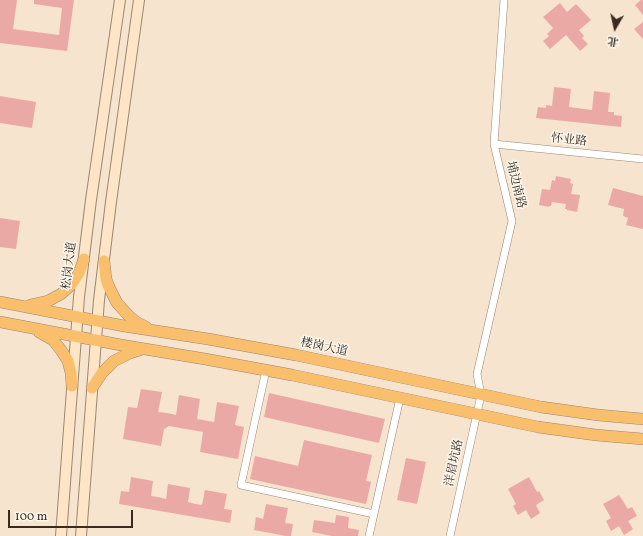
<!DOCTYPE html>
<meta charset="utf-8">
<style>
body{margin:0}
#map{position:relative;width:643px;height:536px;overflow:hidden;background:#f7e4ce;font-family:Vollkorn,"Noto Serif SC",serif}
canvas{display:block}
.north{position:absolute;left:595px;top:8px;width:40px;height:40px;-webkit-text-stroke:3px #fbf7ec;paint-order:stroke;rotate:189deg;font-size:11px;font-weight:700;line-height:16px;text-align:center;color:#3b2a1e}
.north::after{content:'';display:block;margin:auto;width:14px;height:18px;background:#3b2a1e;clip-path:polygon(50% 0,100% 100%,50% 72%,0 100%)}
.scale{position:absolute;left:8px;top:510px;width:125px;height:18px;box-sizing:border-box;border:2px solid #3b2a1e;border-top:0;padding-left:5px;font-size:12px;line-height:14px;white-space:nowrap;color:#3b2a1e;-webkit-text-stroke:3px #fbf7ec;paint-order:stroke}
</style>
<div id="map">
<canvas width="643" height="536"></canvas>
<div class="north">北</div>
<div class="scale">100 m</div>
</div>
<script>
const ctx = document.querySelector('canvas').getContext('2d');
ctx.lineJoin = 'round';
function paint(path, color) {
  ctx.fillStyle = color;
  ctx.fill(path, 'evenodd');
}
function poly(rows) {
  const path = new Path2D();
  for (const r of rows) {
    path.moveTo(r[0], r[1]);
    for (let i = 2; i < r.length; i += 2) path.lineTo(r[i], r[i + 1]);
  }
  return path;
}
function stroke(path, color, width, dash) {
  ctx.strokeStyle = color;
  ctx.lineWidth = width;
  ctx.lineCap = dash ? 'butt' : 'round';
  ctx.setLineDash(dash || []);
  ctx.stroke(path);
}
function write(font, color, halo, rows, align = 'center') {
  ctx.font = font + ' Vollkorn,"Noto Serif SC",serif';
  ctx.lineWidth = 3;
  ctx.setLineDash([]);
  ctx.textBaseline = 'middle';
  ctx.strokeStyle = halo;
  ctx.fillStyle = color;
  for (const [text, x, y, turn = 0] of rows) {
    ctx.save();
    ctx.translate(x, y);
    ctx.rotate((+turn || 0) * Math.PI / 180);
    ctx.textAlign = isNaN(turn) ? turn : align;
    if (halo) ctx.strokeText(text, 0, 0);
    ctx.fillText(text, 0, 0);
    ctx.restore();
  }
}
paint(poly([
 [0,0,17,0,13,29,59,35,62,8,34,4,34,0,74,0,67,51,0,43],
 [641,0,643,0,643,15,635,5],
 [560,3,567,12,576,4,591,20,579,30,584,36,582,38,588,44,580,51,566,35,550,49,543,41,549,36,547,34,553,28,543,17],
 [643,22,643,39,634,29],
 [554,87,571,89,569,107,592,110,594,91,610,93,608,112,614,112,614,115,622,116,621,127,536,118,538,107,546,108,546,105,552,106],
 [0,96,36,102,32,128,0,123],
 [556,176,571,179,570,183,573,184,571,194,580,195,577,212,567,210,567,209,565,209,566,204,552,202,551,206,549,206,549,207,539,205,542,189,550,190,552,180,555,181],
 [613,188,643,196,643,229,626,225,628,218,623,216,624,209,608,205],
 [0,218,20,221,16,249,0,247],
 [141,389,162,392,158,412,167,413,176,415,179,395,200,399,197,419,214,422,217,402,239,406,235,425,244,427,238,459,200,452,203,432,169,426,164,429,161,446,123,439,128,407,137,408],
 [269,393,385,419,379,443,264,417],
 [304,440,372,455,366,481,371,482,366,504,250,479,255,456,298,466],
 [406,458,426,462,417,504,397,500],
 [131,477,153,481,151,496,158,497,166,499,168,484,190,488,188,502,195,504,202,505,205,490,227,494,224,509,232,510,230,523,119,504,121,491,129,492],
 [529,477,537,492,539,491,544,500,536,505,540,513,531,519,526,510,518,515,513,506,516,504,508,489],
 [619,495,628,509,632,507,637,516,628,521,633,529,624,535,619,526,611,531,606,521,611,518,603,504],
 [266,504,288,508,285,523,293,524,291,536,286,536,254,530,256,517,263,519],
 [336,515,349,517,348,528,359,530,358,536,332,536,312,532,314,520,335,523]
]), '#eba9a5');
const street = poly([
 [494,144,643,159],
 [266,370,241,485,374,514],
 [369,536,400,398],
 [450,536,481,395,477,374,512,221,494,144,504,0]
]);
const secondary = poly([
 [61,536,79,297,91,200,120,0],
 [81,536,99,300,111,202,139,0]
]);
const primary = poly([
 [104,261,106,279,109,287,117,303,129,316,136,322,146,327],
 [0,302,124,326,208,339,296,355,541,407,598,415,643,419],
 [30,305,48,301,61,294,71,285,79,273,84,259],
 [0,322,121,345,205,359,292,375,538,427,596,435,643,439],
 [39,332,53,340,61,350,68,361,71,373,72,386],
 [92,388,102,373,114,361,130,353,140,350]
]);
stroke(street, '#998776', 8);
stroke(secondary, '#998776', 12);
stroke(primary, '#998776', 12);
stroke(street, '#fff', 7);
stroke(secondary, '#fde5c5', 10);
stroke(primary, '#f9bf6d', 11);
write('12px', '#3b2a1e', '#fbf7ec', [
 ["怀业路",569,141,6],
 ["埔边南路",515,185,76],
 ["松岗大道",70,266,-83],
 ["楼岗大道",324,348,12],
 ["洋眉坑路",455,463,-78]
]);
</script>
